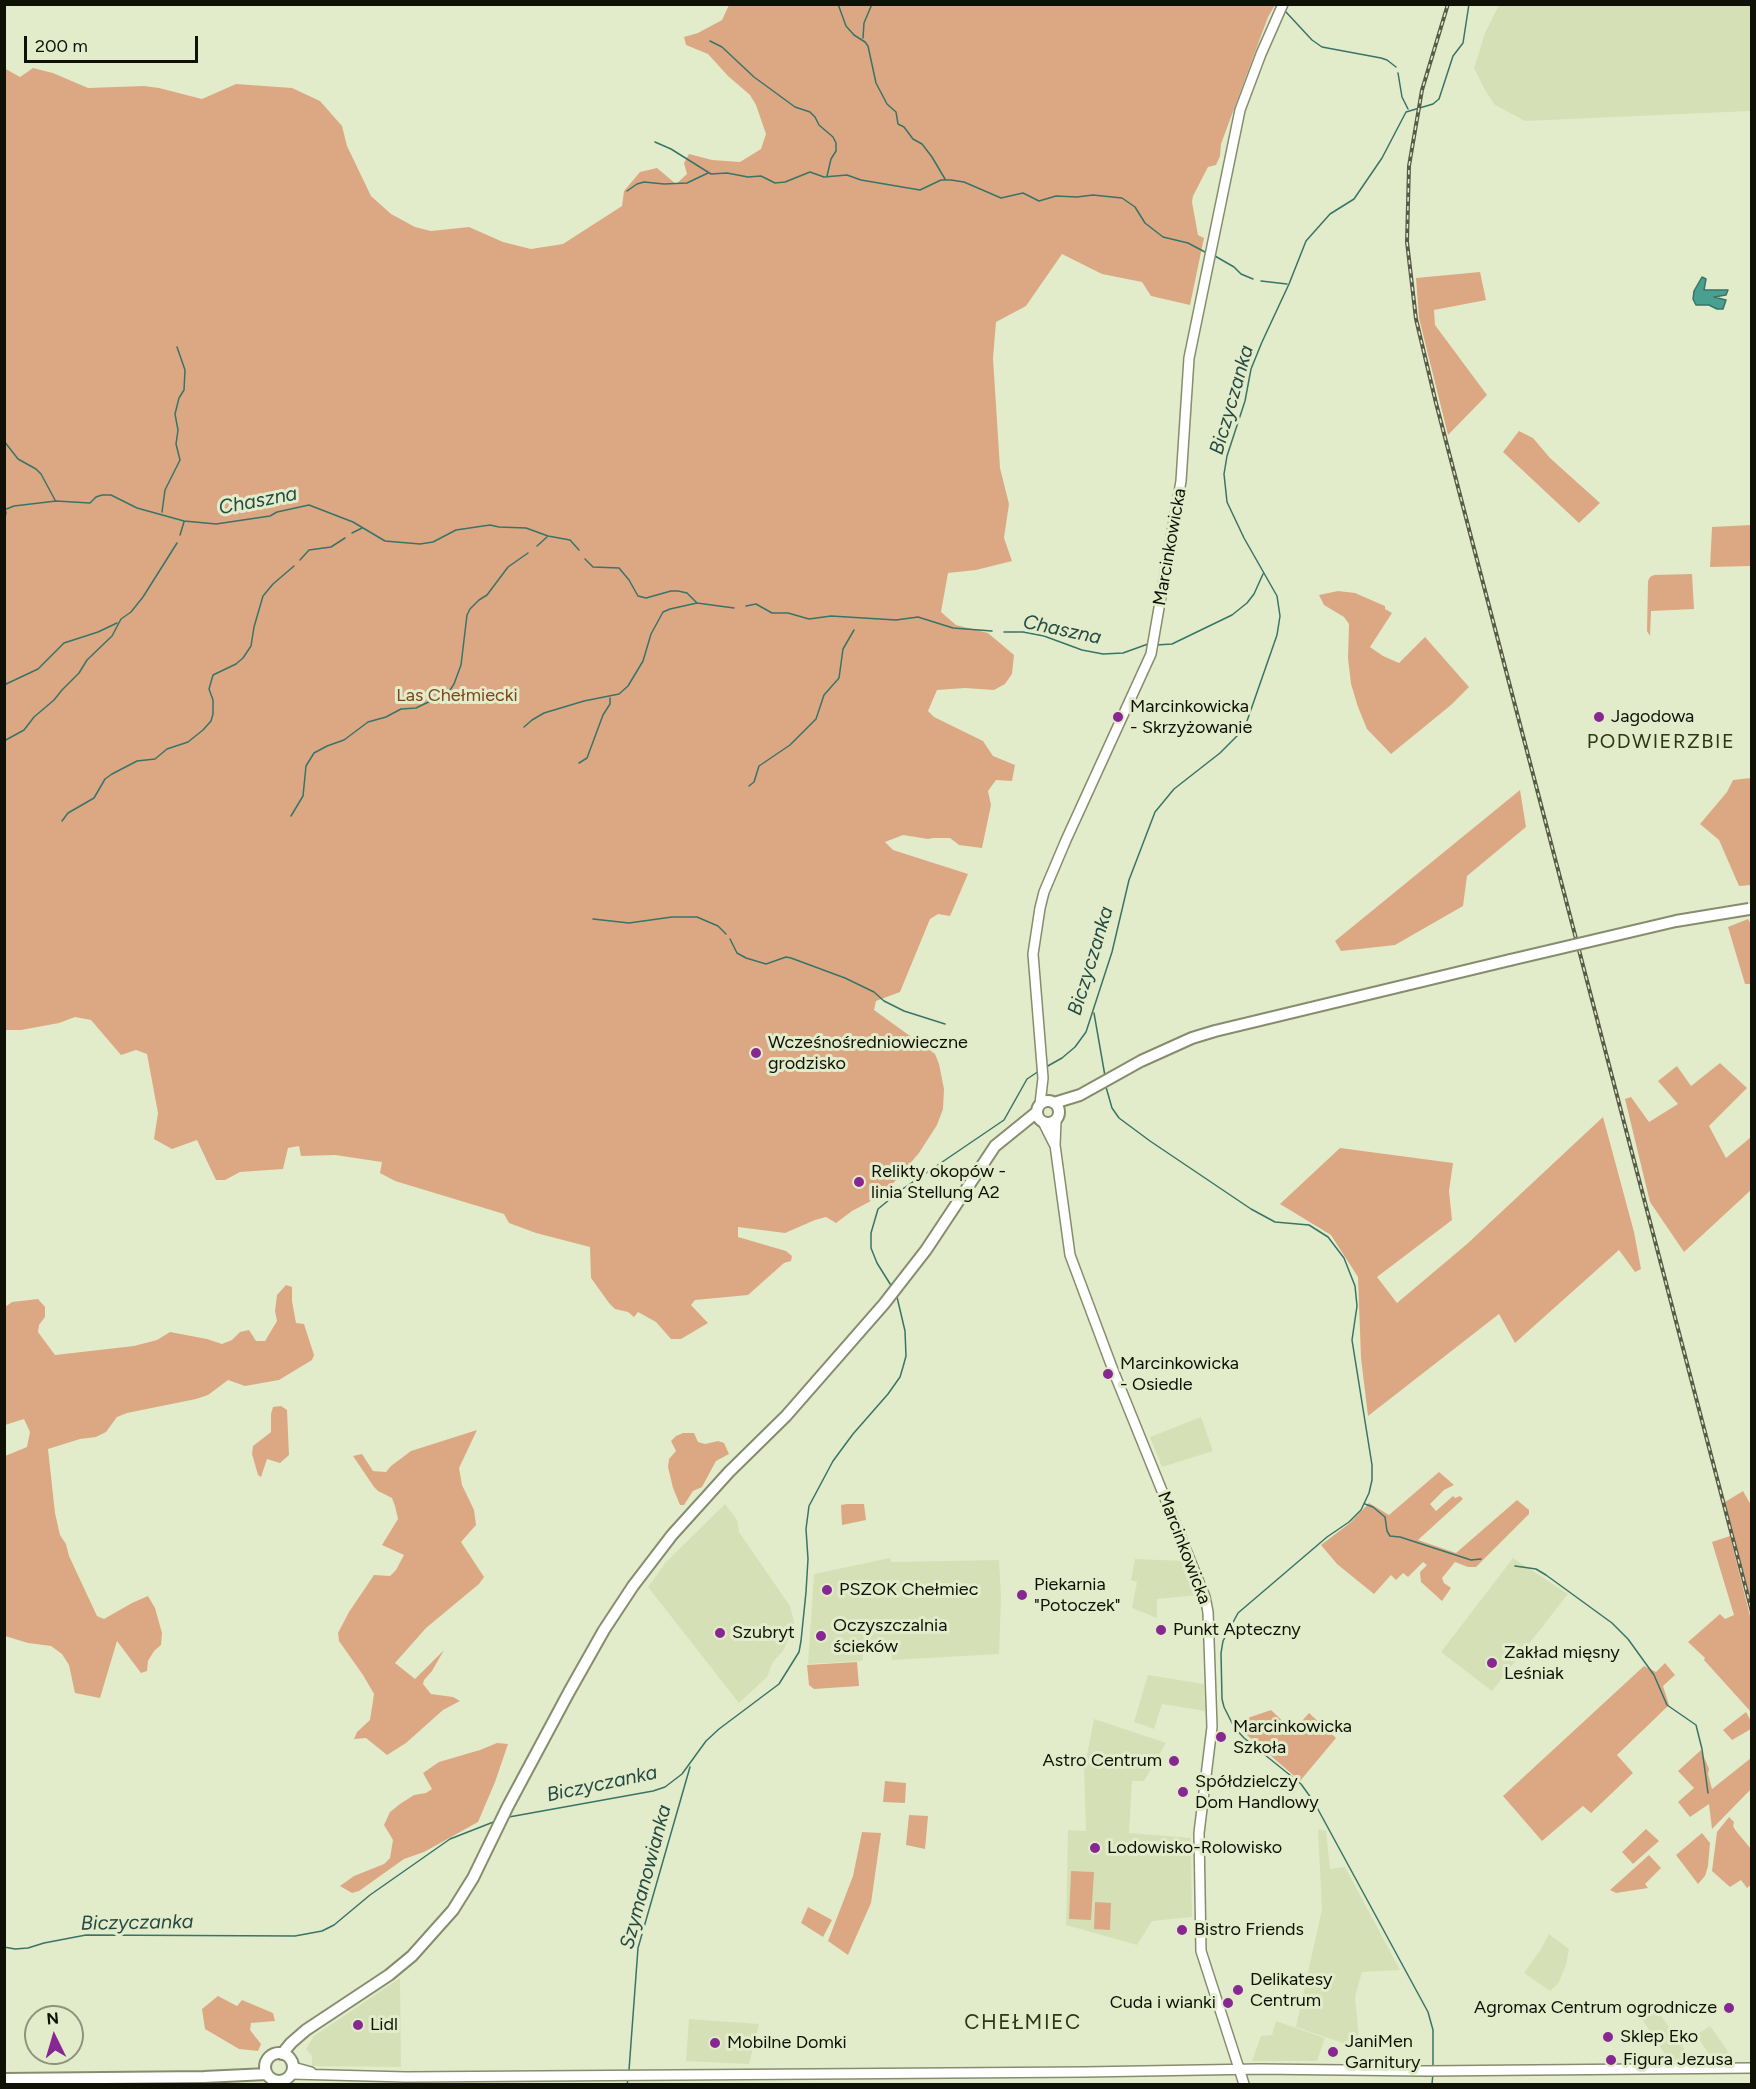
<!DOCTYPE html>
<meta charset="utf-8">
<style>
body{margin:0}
#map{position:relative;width:1756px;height:2089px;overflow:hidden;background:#e3ecca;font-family:Figtree,sans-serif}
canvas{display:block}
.frame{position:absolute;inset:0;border:6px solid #0f1106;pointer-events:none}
.north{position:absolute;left:24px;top:2005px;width:60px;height:60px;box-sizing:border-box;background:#e3ecca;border:2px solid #8e947c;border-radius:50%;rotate:355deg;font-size:16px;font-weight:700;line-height:24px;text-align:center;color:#0f1106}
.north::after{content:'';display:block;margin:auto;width:21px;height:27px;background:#872892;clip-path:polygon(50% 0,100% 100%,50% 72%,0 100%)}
.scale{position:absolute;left:24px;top:36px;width:174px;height:27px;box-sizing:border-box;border:3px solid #0f1106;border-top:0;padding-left:8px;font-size:18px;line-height:21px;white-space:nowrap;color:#0f1106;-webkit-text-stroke:4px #e3ecca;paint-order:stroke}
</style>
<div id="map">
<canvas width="1756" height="2089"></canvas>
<div class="frame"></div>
<div class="north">N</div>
<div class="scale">200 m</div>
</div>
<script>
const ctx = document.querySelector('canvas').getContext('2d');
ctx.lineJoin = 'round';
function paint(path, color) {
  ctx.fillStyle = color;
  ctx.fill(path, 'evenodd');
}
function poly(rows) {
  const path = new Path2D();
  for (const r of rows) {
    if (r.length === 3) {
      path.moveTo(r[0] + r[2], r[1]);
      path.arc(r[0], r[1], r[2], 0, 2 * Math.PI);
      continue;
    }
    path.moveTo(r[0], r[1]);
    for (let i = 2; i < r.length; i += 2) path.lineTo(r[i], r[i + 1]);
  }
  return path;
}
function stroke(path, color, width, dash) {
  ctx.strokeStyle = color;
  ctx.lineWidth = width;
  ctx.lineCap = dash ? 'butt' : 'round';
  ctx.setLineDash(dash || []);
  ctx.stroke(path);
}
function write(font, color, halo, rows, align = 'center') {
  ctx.font = font + ' Figtree,sans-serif';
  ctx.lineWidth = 6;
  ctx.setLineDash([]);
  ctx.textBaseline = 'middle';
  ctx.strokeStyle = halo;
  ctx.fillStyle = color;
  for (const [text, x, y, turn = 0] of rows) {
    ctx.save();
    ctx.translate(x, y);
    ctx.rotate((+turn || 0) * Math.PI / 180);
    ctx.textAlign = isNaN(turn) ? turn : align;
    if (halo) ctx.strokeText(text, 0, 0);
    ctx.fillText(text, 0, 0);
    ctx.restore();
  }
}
paint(poly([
 [1499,5,1751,5,1751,111,1525,121,1495,105,1485,90,1474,68,1485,33],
 [1201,1417,1213,1451,1162,1467,1150,1437],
 [725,1504,737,1520,739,1532,790,1606,794,1621,794,1627,783,1651,773,1662,767,1677,739,1703,648,1587,666,1562],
 [890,1558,891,1562,999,1560,1001,1597,999,1654,892,1660,891,1650,864,1651,862,1661,808,1664,814,1574],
 [1513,1558,1568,1594,1492,1691,1441,1652],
 [1135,1559,1185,1561,1199,1595,1157,1599,1157,1618,1132,1608,1137,1582,1131,1580],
 [1148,1675,1204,1684,1205,1711,1162,1704,1154,1729,1134,1722],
 [1094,1719,1166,1743,1144,1781,1132,1781,1129,1833,1191,1838,1192,1917,1152,1921,1137,1945,1066,1925,1068,1830,1086,1831,1084,1770],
 [1318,1829,1326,1831,1330,1869,1345,1867,1400,1970,1362,1972,1355,1997,1360,2049,1296,2027,1322,1909],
 [1549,1934,1569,1949,1566,1965,1558,1984,1550,1991,1524,1973,1541,1949],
 [400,1978,401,2067,312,2066,312,2056,306,2049,314,2036],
 [1657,2010,1692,2060,1669,2060,1642,2019],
 [689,2019,759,2024,749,2064,686,2061],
 [1276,2021,1325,2038,1317,2061,1252,2061,1261,2036,1272,2035],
 [1710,2026,1735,2061,1714,2061,1696,2035]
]), '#d6e0b7');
paint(poly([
 [729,5,1275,5,1268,17,1221,144,1220,156,1216,165,1208,167,1193,196,1192,202,1198,235,1204,238,1190,305,1151,296,1142,282,1102,274,1062,254,1026,306,996,322,993,358,1000,468,1009,504,1004,538,1012,561,976,570,948,573,941,612,956,625,988,633,1014,655,1012,674,1005,684,994,690,965,688,937,690,928,711,934,717,983,741,993,756,1015,765,1012,781,996,780,988,791,991,805,982,848,959,845,950,838,933,838,928,839,903,835,885,842,893,850,968,874,950,916,938,914,930,919,900,992,876,1001,874,1010,935,1054,939,1064,944,1089,943,1109,937,1125,919,1153,884,1194,852,1211,836,1223,826,1217,815,1220,785,1233,738,1227,738,1237,786,1251,792,1256,791,1261,784,1263,748,1295,695,1300,691,1305,708,1323,681,1339,671,1339,656,1322,638,1312,634,1317,628,1312,615,1309,609,1303,591,1278,590,1247,536,1233,509,1223,504,1214,395,1181,380,1173,382,1162,335,1155,301,1156,299,1146,288,1148,283,1169,240,1172,225,1180,216,1180,197,1140,172,1149,154,1139,158,1113,147,1054,136,1050,121,1055,91,1020,75,1017,59,1023,21,1030,5,1030,4,68,20,77,33,68,53,73,88,88,144,86,159,88,202,99,236,84,292,88,320,101,342,126,347,146,371,196,391,214,415,227,431,231,469,227,503,242,531,249,563,244,622,206,624,191,640,172,657,168,676,184,687,174,684,163,689,154,712,160,740,162,761,149,766,134,756,105,750,95,728,76,708,54,686,45,684,37,698,33,722,20],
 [1480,272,1486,300,1434,310,1435,325,1487,395,1448,435,1419,318,1416,278],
 [1519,431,1533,438,1550,458,1600,503,1579,523,1503,452],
 [1751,525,1751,566,1710,567,1712,527],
 [1692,574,1694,609,1651,611,1650,636,1647,631,1648,581,1650,577,1654,575],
 [1338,591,1355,593,1385,606,1385,609,1392,613,1370,647,1383,656,1399,663,1425,637,1469,687,1451,705,1391,754,1367,729,1358,707,1351,684,1348,658,1349,624,1344,617,1324,605,1319,595],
 [1751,778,1751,885,1739,886,1719,840,1700,824,1727,792,1733,780],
 [1520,790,1526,827,1467,876,1463,906,1395,945,1341,951,1335,941],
 [1748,919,1751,924,1751,984,1745,984,1728,927],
 [1720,1063,1747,1088,1709,1126,1726,1158,1751,1137,1751,1190,1684,1252,1650,1202,1625,1099,1631,1097,1649,1122,1678,1104,1658,1081,1677,1066,1691,1086],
 [1603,1117,1634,1232,1641,1269,1635,1272,1619,1250,1515,1343,1499,1314,1368,1416,1361,1358,1358,1277,1331,1235,1280,1204,1340,1148,1453,1163,1449,1191,1452,1220,1377,1277,1397,1303,1467,1244],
 [286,1285,292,1287,292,1301,296,1323,304,1324,314,1355,312,1360,279,1380,245,1386,228,1380,208,1395,196,1399,127,1413,117,1417,106,1432,96,1437,80,1439,48,1449,55,1513,60,1535,66,1544,69,1556,97,1616,104,1619,132,1603,148,1596,155,1608,162,1633,161,1645,154,1651,148,1661,147,1671,141,1673,117,1641,100,1698,75,1693,69,1665,62,1654,51,1646,28,1643,5,1636,5,1456,27,1447,30,1432,24,1419,5,1425,5,1307,12,1302,38,1299,45,1307,45,1317,39,1325,38,1332,55,1355,134,1346,157,1340,170,1332,207,1339,222,1344,232,1340,240,1332,249,1330,256,1341,265,1341,277,1321,275,1311,277,1295],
 [281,1406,287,1410,289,1455,280,1463,267,1459,261,1477,258,1475,252,1454,253,1446,271,1432,271,1414,273,1407],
 [477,1430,459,1468,462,1485,474,1510,476,1525,461,1542,484,1577,479,1584,426,1628,395,1663,415,1679,444,1650,432,1671,424,1680,423,1684,431,1694,453,1697,460,1701,443,1710,406,1743,387,1755,366,1738,354,1739,357,1732,370,1720,374,1694,363,1675,339,1641,338,1633,349,1612,374,1575,390,1576,396,1570,404,1555,382,1545,398,1519,395,1506,392,1498,378,1491,374,1487,353,1456,362,1454,373,1471,386,1472,391,1466,411,1451],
 [683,1433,694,1433,698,1442,705,1444,718,1441,724,1443,729,1454,716,1461,702,1487,693,1491,684,1505,680,1505,673,1488,668,1467,669,1459,676,1451,671,1441,676,1436],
 [1439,1472,1454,1485,1444,1490,1430,1504,1436,1511,1453,1496,1455,1498,1460,1496,1463,1499,1418,1540,1456,1553,1517,1500,1529,1510,1529,1514,1476,1567,1468,1567,1455,1562,1442,1578,1444,1583,1451,1588,1442,1601,1421,1582,1420,1572,1427,1565,1423,1562,1408,1577,1403,1573,1396,1580,1391,1575,1374,1594,1337,1564,1321,1545,1350,1523,1369,1503,1389,1515],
 [1743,1491,1751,1505,1751,1606,1725,1502],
 [847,1504,864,1504,866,1520,842,1525,841,1505],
 [1730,1536,1751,1620,1751,1712,1704,1660,1705,1658,1688,1642,1720,1614,1725,1619,1734,1615,1712,1542],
 [857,1662,859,1686,814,1689,809,1685,807,1665],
 [1665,1663,1675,1675,1663,1686,1669,1705,1617,1755,1633,1773,1591,1813,1583,1806,1542,1841,1503,1796,1644,1666,1656,1672],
 [1271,1710,1293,1731,1309,1713,1336,1738,1300,1781,1233,1723],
 [1746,1712,1751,1721,1751,1729,1732,1740,1723,1730],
 [497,1743,508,1744,495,1782,478,1822,424,1852,404,1859,359,1891,352,1893,340,1886,354,1876,384,1864,390,1858,393,1840,384,1825,390,1812,400,1804,414,1795,426,1793,432,1789,423,1773,439,1762,480,1750],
 [1701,1750,1709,1769,1708,1774,1712,1789,1751,1758,1751,1789,1712,1829,1709,1804,1690,1817,1678,1802,1694,1788,1678,1771],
 [885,1781,906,1783,905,1803,883,1802],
 [909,1815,928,1816,925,1849,906,1845],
 [1729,1817,1734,1822,1733,1826,1736,1831,1751,1849,1751,1885,1747,1888,1741,1880,1730,1887,1712,1871,1717,1832],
 [1646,1829,1659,1841,1633,1864,1622,1852],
 [862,1832,881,1833,871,1903,848,1955,828,1941,853,1876],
 [1702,1833,1710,1843,1708,1866,1705,1876,1698,1884,1676,1855],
 [1649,1855,1661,1868,1645,1884,1648,1888,1616,1893,1610,1890],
 [1071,1871,1094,1872,1091,1920,1069,1919],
 [1095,1902,1111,1903,1110,1930,1094,1929],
 [808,1907,832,1920,823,1937,801,1923],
 [218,1996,237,2006,242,2000,273,2013,275,2021,251,2023,250,2030,261,2044,258,2051,239,2049,205,2029,202,2009]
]), '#dca884');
const water = poly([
 [1702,277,1706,279,1704,290,1728,290,1726,295,1714,297,1726,300,1723,309,1717,309,1709,305,1696,305,1693,299,1694,291,1702,277]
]);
paint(water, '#499f90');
stroke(water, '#387467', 1.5);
stroke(poly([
 [838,4,846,26,854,35,865,42,868,46,876,83,887,104,896,112,898,124,904,127,913,139,922,144,932,157,945,179],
 [1275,4,1277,6],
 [1286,12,1312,40,1322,47,1381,58,1387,60,1396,67],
 [863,38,864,23,872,4],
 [710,41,722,47,754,77,795,107,810,112,815,117,819,125,833,137,836,143,836,151,831,159,827,176],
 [1398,73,1402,97,1408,109],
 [655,142,671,149,711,174,727,173,748,177,761,176,775,183,785,182,810,172,824,177,847,175,861,180,920,190,941,180,951,180,964,182,1001,198,1023,193,1039,201,1056,196,1077,197,1093,195,1122,198,1135,207,1145,223,1163,237,1188,243,1205,252],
 [627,191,637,184,644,182,664,184,687,183,708,173],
 [1215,256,1234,267,1241,274,1253,279],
 [1261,281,1287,284],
 [4,441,18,459,36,469,41,474,55,500],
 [4,510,14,506,56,501,90,503,96,497,102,495,111,495,137,508,184,521,216,524,270,516,277,512,309,505,353,522,385,541,420,544,433,542,456,530,490,525,499,527,526,528,548,536,570,540,579,550],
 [162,512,165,490,180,460,176,444,178,430,175,414,179,398,184,390,185,370,177,347],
 [4,523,6,512],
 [352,533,362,528],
 [180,535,184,522],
 [537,546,547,537],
 [585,559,593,567,619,568,629,580,638,596,646,598,671,591,678,591,687,593,697,603,734,608],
 [300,560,309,550,331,547,345,538],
 [746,606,756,604,772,613,788,613,809,619,831,616,896,620,918,617,953,628,992,631],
 [1004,632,1023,632,1044,636,1082,650,1103,654,1123,653,1148,644],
 [1156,645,1172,644,1232,615,1247,603,1254,594,1263,574],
 [4,685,38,669,64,643,98,632,117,623],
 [450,690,454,684,461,665,467,615,470,609,479,600,487,595,508,567,528,553],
 [524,727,532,720,544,713,584,701,619,694,628,686,643,661,651,634,663,612,670,609,697,603],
 [4,741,24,730,34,717,54,700,62,690,79,673,87,660,112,636,121,619,131,612,143,597,177,543],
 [579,763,587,758,603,715,610,704,610,698],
 [749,786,754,782,759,766,790,745,816,719,824,695,839,678,843,649,854,630],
 [291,816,303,796,306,766,314,753,327,746,344,740,368,722,386,717,401,709,416,708,443,695],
 [62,821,68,813,94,798,105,779,112,774,137,761,155,759,167,749,188,742,203,730,211,721,213,714,213,700,209,689,213,675,236,664,243,658,251,646,254,627,263,596,273,584,294,566],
 [593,919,629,923,672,917,697,917,718,926,726,934],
 [730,939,737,953,746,958,766,964,786,957,791,958,845,978,874,992,884,1001,904,1011,945,1024],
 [1094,1013,1105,1076],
 [1046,1067,1062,1058,1075,1047,1086,1032,1112,952,1129,880,1155,812,1174,789,1220,753,1237,736,1247,721,1277,635,1280,616,1277,596,1244,538,1227,502,1224,474,1227,456,1245,401,1251,369,1262,342,1289,284,1306,241,1330,214,1354,199,1382,158,1406,112,1433,104,1439,99,1453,56,1463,43,1469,4],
 [1106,1087,1112,1108,1119,1118,1150,1141,1251,1209,1275,1222,1309,1225,1328,1237,1344,1258,1355,1286,1357,1306,1352,1340,1372,1465,1372,1480,1369,1493,1361,1510,1349,1522,1327,1537,1238,1613,1223,1641,1221,1653,1222,1699,1224,1707,1234,1727,1244,1738,1301,1784,1314,1802,1428,2012,1433,2030,1433,2066],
 [892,1287,877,1263,871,1248,871,1233,878,1209,901,1190,1004,1120,1027,1079,1039,1071],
 [1365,1504,1373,1507,1385,1517,1387,1531,1390,1536,1400,1537,1471,1560,1481,1559],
 [1515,1566,1536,1569,1546,1575,1612,1623,1628,1639,1654,1675,1667,1705,1696,1725,1702,1749,1708,1793],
 [509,1817,653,1791,665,1787,682,1774,706,1741,719,1729,779,1684,799,1652,801,1641,806,1592,808,1559,806,1529,809,1506,833,1461,853,1434,888,1394,900,1377,903,1367,906,1356,905,1331,897,1297],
 [4,1947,15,1949,28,1948,44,1943,86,1935,295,1936,322,1931,334,1925,370,1895,450,1839,496,1821],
 [629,2070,638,1948,690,1767],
 [627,2084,628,2080],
 [1432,2084,1433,2073]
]), '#387467', 1.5);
const secondary = poly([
 [1040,1104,1043,1078,1033,954,1040,908,1044,892,1066,840,1151,654,1181,481,1189,358,1240,110,1261,54,1283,4],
 [1056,1120,1055,1145,1070,1255,1113,1370,1205,1597,1208,1612,1212,1727,1199,1833,1201,1951,1244,2084],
 [1043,1122,1054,1144],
 [293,2067,311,2072],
 [291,2074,406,2077,1085,2072,1259,2069,1427,2071,1752,2068]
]);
const primary = poly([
 [1048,1112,11],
 [1054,1103,1080,1095,1141,1061,1192,1038,1215,1031,1510,960],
 [279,2067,14],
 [282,2054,291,2043,306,2030,389,1975,412,1956,453,1910,473,1878,508,1806,569,1692,604,1630,633,1586,672,1535,729,1472,786,1416,884,1304,926,1250,995,1146,1037,1112],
 [4,2079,204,2077,267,2074]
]);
stroke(secondary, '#858d6e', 12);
stroke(primary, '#858d6e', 14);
stroke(secondary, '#fff', 9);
stroke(primary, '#fff', 10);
const rail = poly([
 [1448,4,1422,90,1409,166,1407,242,1416,319,1436,403,1752,1612]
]);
stroke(rail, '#575b48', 4);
stroke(rail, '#e3ecca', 1.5, [4.5]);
const primaryBridge = poly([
 [1510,960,1676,921,1749,909]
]);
stroke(primaryBridge, '#858d6e', 14, []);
stroke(primaryBridge, '#fff', 10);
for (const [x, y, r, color] of [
 [1118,717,6,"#872892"],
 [1599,717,6,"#872892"],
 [756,1053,6,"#872892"],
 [859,1182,6,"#872892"],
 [1108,1374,6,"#872892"],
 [827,1590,6,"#872892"],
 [1022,1595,6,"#872892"],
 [1161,1630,6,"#872892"],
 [720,1633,6,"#872892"],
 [821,1636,6,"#872892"],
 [1492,1663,6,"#872892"],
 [1221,1737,6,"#872892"],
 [1174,1761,6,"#872892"],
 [1183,1792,6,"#872892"],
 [1095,1848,6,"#872892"],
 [1182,1930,6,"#872892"],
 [1238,1990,6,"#872892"],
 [1228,2003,6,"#872892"],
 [1729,2008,6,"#872892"],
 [358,2025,6,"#872892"],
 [1608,2037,6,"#872892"],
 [715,2043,6,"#872892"],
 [1333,2052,6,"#872892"],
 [1611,2060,6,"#872892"]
]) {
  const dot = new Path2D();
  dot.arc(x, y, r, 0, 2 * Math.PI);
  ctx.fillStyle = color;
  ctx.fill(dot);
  stroke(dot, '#e3ecca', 2);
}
write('18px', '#0f1106', '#e3ecca', [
 ["Marcinkowicka",1170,547,-80],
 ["Marcinkowicka",1184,1548,69]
]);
write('18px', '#7c461a', '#e3ecca', [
 ["Las Chełmiecki",457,696]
]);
write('18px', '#0f1106', '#e3ecca', [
 ["Marcinkowicka",1130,707],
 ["- Skrzyżowanie",1130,728],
 ["Jagodowa",1611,717],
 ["Wcześnośredniowieczne",768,1043],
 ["grodzisko",768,1064],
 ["Relikty okopów -",871,1172],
 ["linia Stellung A2",871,1193],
 ["Marcinkowicka",1120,1364],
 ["- Osiedle",1120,1385],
 ["Piekarnia",1034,1585],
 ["\"Potoczek\"",1034,1606],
 ["PSZOK Chełmiec",839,1590],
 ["Oczyszczalnia",833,1626],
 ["ścieków",833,1647],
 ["Punkt Apteczny",1173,1630],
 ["Szubryt",732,1633],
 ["Zakład mięsny",1504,1653],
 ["Leśniak",1504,1674],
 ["Marcinkowicka",1233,1727],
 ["Szkoła",1233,1748],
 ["Astro Centrum",1162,1761,"right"],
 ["Spółdzielczy",1195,1782],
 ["Dom Handlowy",1195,1803],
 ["Lodowisko-Rolowisko",1107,1848],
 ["Bistro Friends",1194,1930],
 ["Delikatesy",1250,1980],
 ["Centrum",1250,2001],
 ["Cuda i wianki",1216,2003,"right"],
 ["Agromax Centrum ogrodnicze",1717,2008,"right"],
 ["Lidl",370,2025],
 ["Sklep Eko",1620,2037],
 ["JaniMen",1345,2042],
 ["Garnitury",1345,2063],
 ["Mobilne Domki",727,2043],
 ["Figura Jezusa",1623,2060]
], 'left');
write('italic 20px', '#234a43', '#e3ecca', [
 ["Biczyczanka",1232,400,-74],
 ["Chaszna",258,501,-11],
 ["Chaszna",1062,630,12],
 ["Biczyczanka",1091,961,-73],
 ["Biczyczanka",602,1784,-12],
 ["Szymanowianka",646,1877,-75],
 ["Biczyczanka",137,1923,-1]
]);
ctx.letterSpacing = '1.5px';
write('20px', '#2f3519', '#e3ecca', [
 ["PODWIERZBIE",1661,742]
]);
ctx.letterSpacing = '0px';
ctx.letterSpacing = '1.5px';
write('21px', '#2f3519', '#e3ecca', [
 ["CHEŁMIEC",1023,2023]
]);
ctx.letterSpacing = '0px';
</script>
